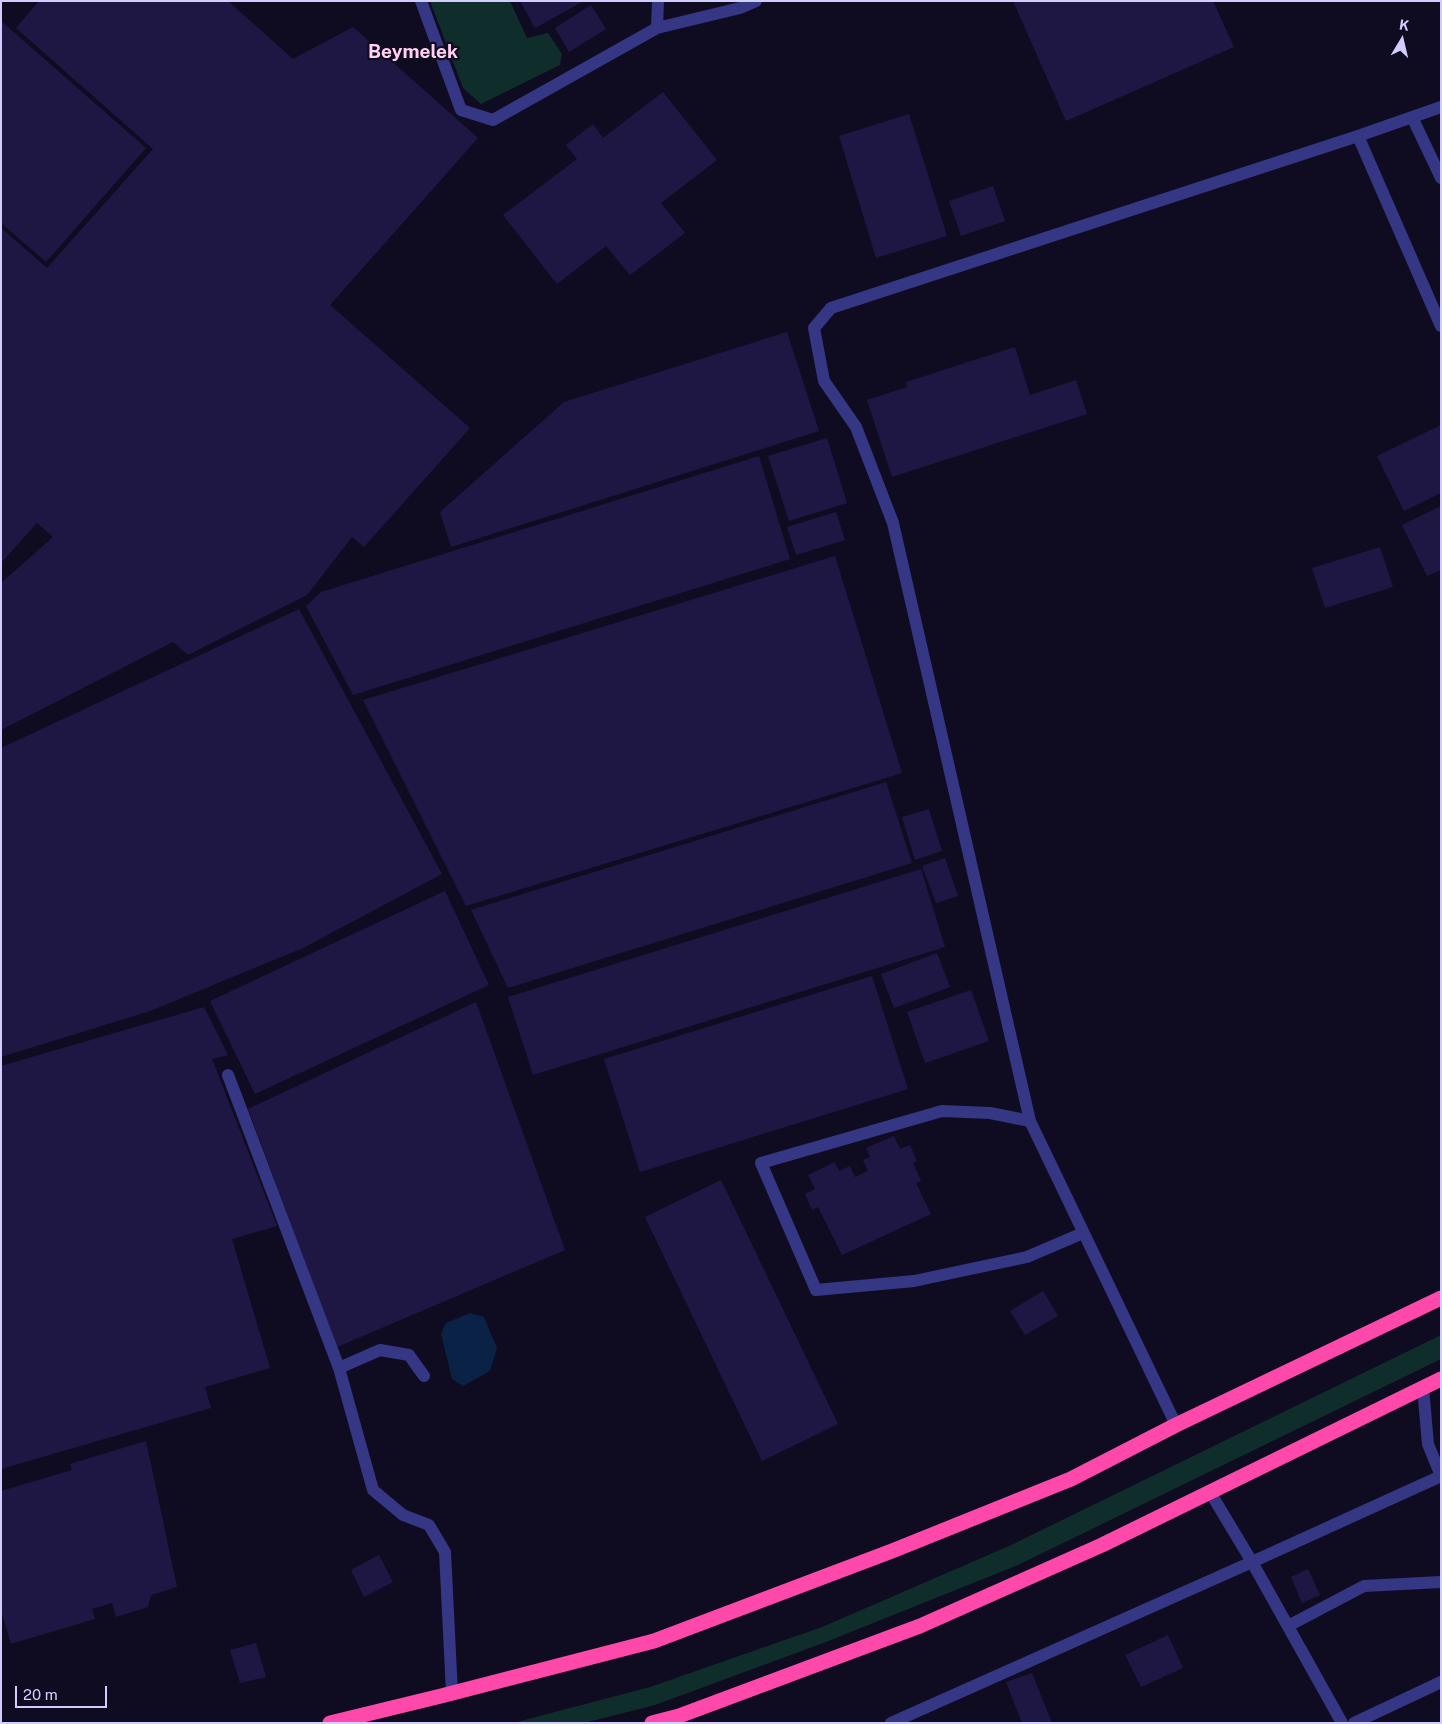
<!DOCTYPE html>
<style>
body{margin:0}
#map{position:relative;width:1442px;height:1724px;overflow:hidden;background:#0f0c22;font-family:"Public Sans",sans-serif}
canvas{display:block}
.frame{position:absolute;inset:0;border:2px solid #d1ceff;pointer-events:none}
.north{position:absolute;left:1377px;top:15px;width:50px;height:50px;-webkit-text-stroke:4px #0f0c22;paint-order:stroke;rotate:9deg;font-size:14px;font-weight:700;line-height:20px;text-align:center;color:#d1ceff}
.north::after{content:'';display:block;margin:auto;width:18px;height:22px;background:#d1ceff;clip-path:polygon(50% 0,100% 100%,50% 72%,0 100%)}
.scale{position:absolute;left:15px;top:1686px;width:92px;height:22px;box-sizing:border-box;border:2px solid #d1ceff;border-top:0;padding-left:6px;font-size:15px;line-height:18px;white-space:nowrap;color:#d1ceff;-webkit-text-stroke:4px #0f0c22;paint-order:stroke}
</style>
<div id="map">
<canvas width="1442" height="1724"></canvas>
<div class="frame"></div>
<div class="north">K</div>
<div class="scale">20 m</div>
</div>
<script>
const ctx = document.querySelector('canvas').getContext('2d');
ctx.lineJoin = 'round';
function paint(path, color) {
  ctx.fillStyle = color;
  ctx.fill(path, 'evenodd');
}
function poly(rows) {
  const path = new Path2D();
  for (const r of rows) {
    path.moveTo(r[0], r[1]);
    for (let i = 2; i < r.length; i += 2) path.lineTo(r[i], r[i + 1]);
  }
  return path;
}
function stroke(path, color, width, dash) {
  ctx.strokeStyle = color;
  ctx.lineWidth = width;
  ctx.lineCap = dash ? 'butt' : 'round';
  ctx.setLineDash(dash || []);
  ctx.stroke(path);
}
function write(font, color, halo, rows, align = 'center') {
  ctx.font = font + ' "Public Sans",sans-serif';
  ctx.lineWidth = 4.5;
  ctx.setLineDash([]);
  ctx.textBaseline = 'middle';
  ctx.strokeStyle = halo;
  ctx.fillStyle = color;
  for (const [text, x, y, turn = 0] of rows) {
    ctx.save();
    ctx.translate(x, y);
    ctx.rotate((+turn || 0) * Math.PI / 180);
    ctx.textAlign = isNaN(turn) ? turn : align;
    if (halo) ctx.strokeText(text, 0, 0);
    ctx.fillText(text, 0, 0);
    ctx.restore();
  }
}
paint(poly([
 [430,1,510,1,527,38,548,33,562,54,560,65,481,104,463,88],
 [1441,1335,1441,1359,1018,1565,826,1642,655,1705,584,1723,513,1723,650,1687,822,1627,1009,1546]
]), '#0f2d2a');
paint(poly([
 [470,1313,484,1317,497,1348,490,1371,463,1386,452,1379,441,1334,446,1323]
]), '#092245');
paint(poly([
 [39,1,228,1,293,59,353,27,478,138,330,305,470,428,364,547,352,537,307,595,188,655,173,642,1,730,1,583,53,537,37,523,1,563,1,228,47,268,153,149,16,28],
 [520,1,584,1,535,28],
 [1013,1,1213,1,1234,47,1066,121],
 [591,5,606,29,569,52,555,28],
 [1,21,146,148,46,262,1,223],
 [663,92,717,160,661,203,685,233,630,275,606,246,557,284,503,215,577,159,566,145,593,124,603,138],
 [909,114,947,236,876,258,839,136],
 [993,186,1005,221,961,236,949,201],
 [787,332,819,431,451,547,440,512,564,402],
 [1015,347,1030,395,1076,380,1087,414,892,477,867,400,907,387,906,382],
 [1441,425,1441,493,1404,511,1377,456],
 [827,438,847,503,789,521,768,456],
 [759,456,790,559,353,695,306,606,321,592],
 [1441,506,1441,570,1427,576,1402,525],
 [836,512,845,540,796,555,787,527],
 [1380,547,1393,587,1325,608,1312,568],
 [835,556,902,773,466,906,363,700],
 [299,609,442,874,303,948,150,1011,1,1057,1,748],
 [886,782,912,863,508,988,471,910],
 [929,809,942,851,915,860,902,817],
 [945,858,958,896,936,903,922,866],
 [921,869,945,947,533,1075,508,997],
 [445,891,489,985,255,1094,210,1001],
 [937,953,950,987,894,1008,881,974],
 [872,976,908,1089,640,1172,604,1059],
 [971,990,989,1041,925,1063,907,1012],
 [476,1002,565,1250,337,1347,248,1109],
 [204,1007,228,1055,212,1059,277,1226,232,1239,270,1368,205,1387,211,1408,1,1469,1,1066],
 [894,1136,900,1149,910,1145,917,1161,913,1163,921,1181,916,1183,931,1214,842,1255,818,1207,812,1210,805,1194,815,1189,808,1175,835,1162,839,1171,850,1166,855,1177,868,1171,863,1160,870,1157,866,1148],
 [721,1180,838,1424,762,1461,645,1217],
 [1043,1291,1058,1316,1025,1335,1010,1311],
 [146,1441,177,1587,151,1595,148,1607,116,1617,112,1603,92,1609,95,1619,11,1644,1,1610,1,1491,72,1470,70,1464],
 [379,1555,393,1582,364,1597,351,1570],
 [1308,1569,1320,1595,1302,1603,1291,1577],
 [1168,1635,1183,1668,1141,1687,1125,1655],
 [256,1643,266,1677,240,1683,230,1650],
 [1032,1673,1052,1723,1022,1723,1006,1682]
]), '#1e1744');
stroke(poly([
 [421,1,461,110,493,120,657,28,740,8,756,1],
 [657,28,658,1],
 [1412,117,1441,178],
 [1358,136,1441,326],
 [228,1075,339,1368,373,1490,403,1515,429,1525,445,1552,452,1693],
 [1030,1121,990,1113,942,1111,761,1163,816,1290,914,1281,1027,1257,1083,1233],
 [339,1368,380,1350,409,1355,424,1376],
 [1423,1388,1428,1444,1441,1476],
 [1176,1425,1030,1121,893,523,856,427,824,381,814,328,831,308,1358,136,1441,107],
 [1210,1492,1252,1562,1342,1723],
 [1288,1626,1364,1586,1441,1582],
 [891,1723,1252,1562,1441,1476],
 [1354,1723,1441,1682]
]), '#353684', 12);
stroke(poly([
 [330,1723,441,1696,654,1641,892,1551,1071,1479,1176,1425,1441,1298],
 [652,1723,679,1716,920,1626,1102,1545,1441,1379]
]), '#ff49aa', 15);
write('bold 19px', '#ffd0f0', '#0f0c22', [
 ["Beymelek",413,52]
]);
</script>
